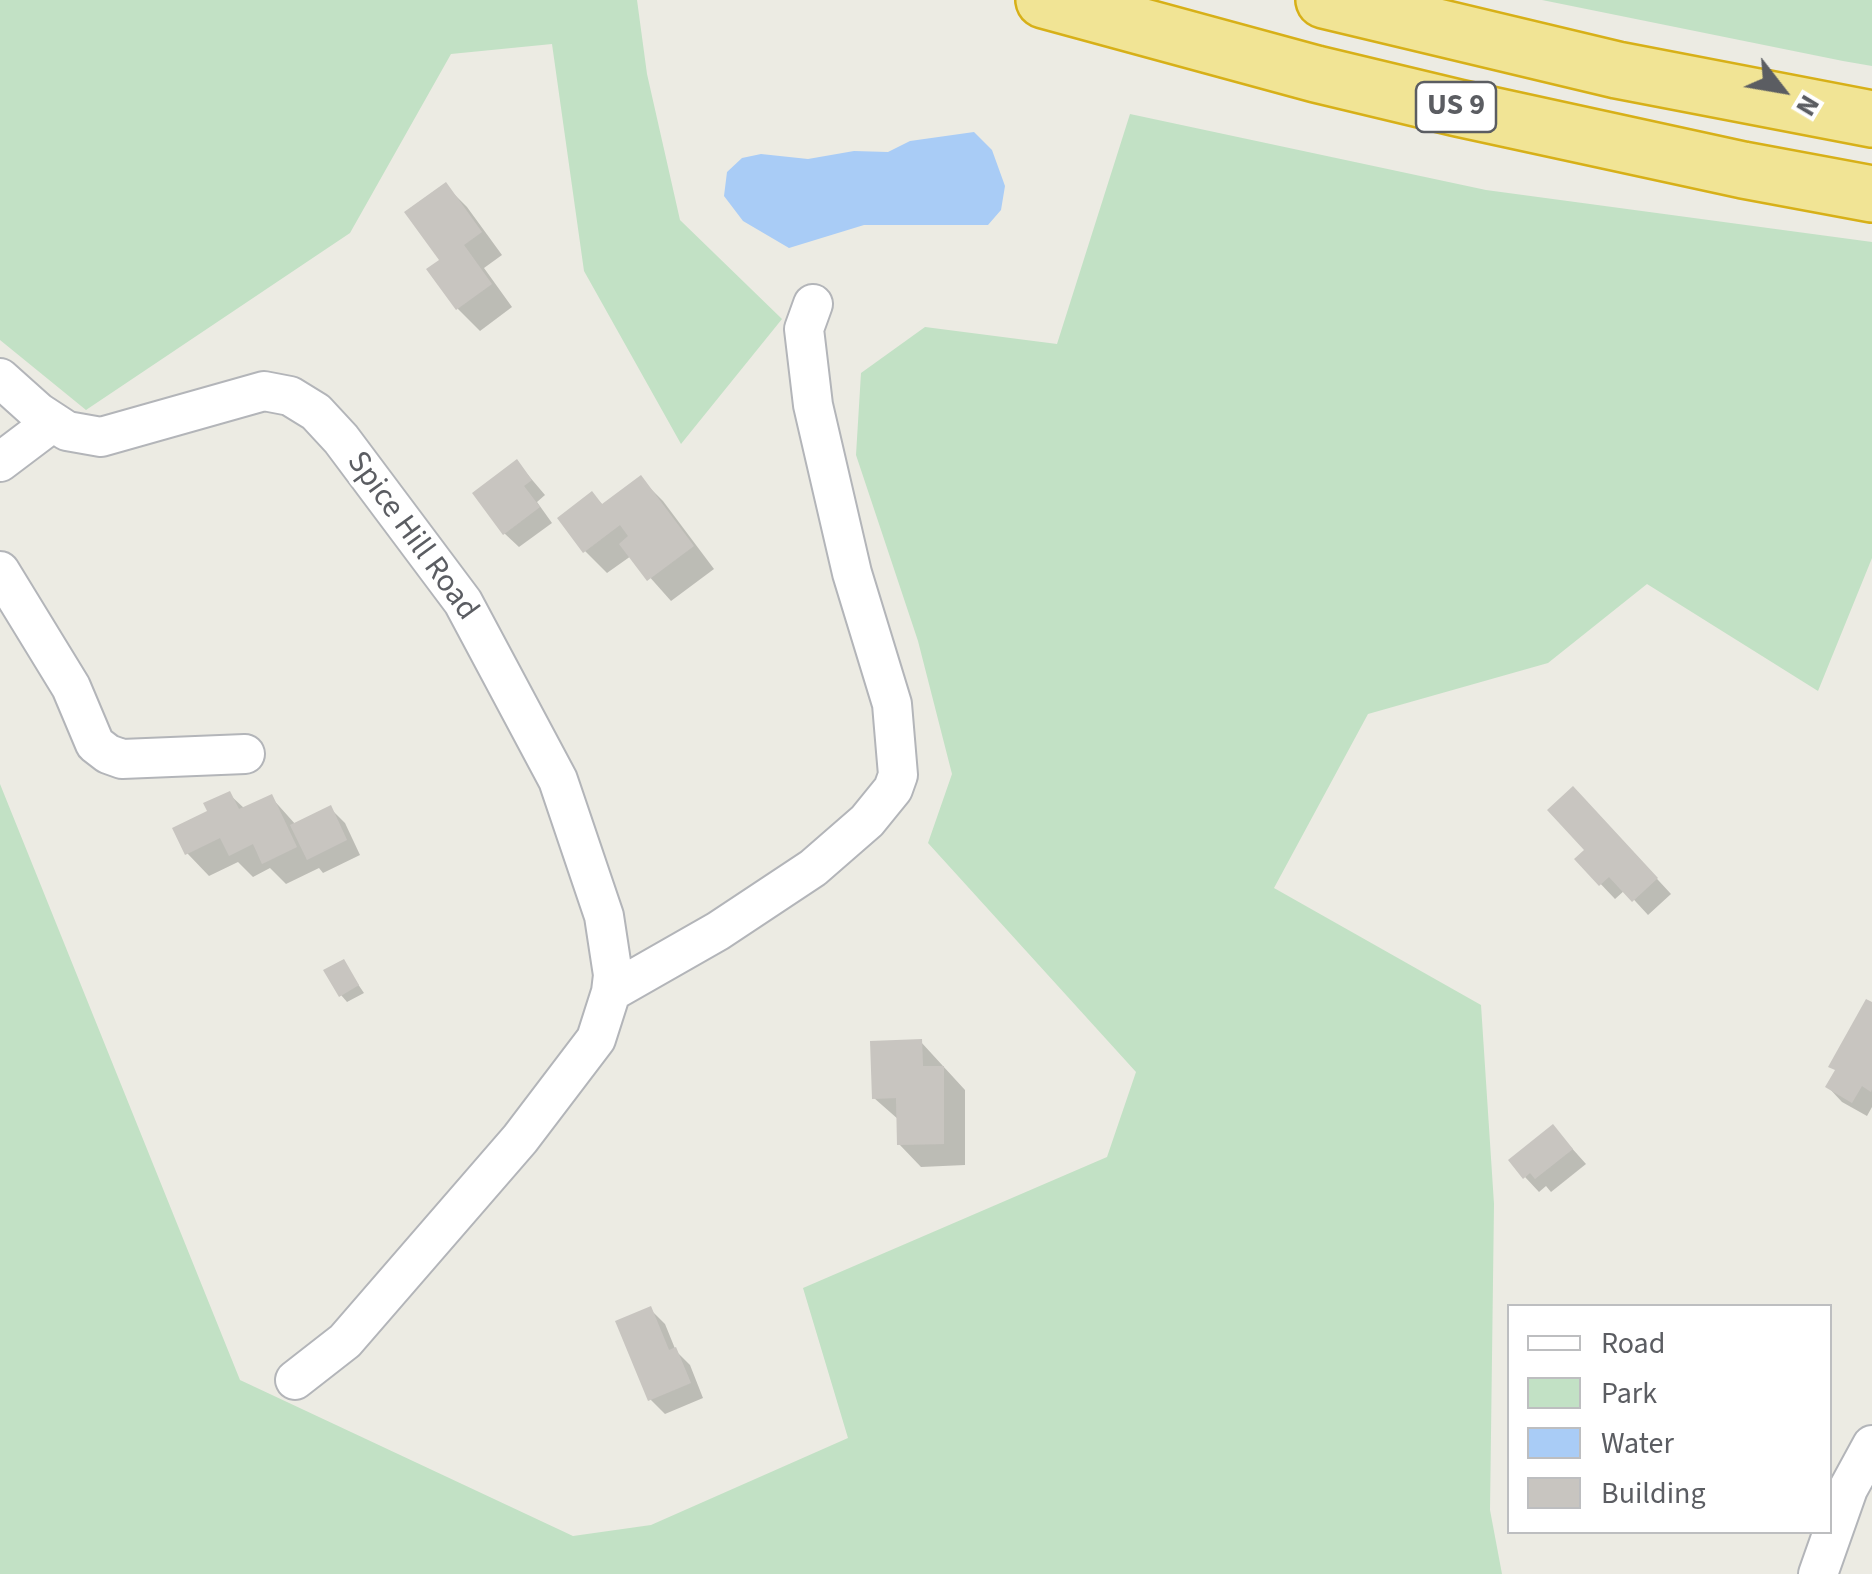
<!DOCTYPE html>
<style>
body{margin:0}
#map{position:relative;width:1872px;height:1574px;overflow:hidden;background:#ecebe3;font-family:"Source Sans 3",sans-serif}
canvas{display:block}
.legend{position:absolute;left:1507px;top:1304px;width:325px;height:230px;box-sizing:border-box;background:#fff;border:2px solid #bdbec0;margin:0;padding:12px 18px;list-style:none;font-size:30px;color:#5b5d62}
.legend li{display:flex;align-items:center;gap:20px;height:50px}
.legend b{width:50px;border:2px solid #bdbec0}
.north{position:absolute;left:1732px;top:40px;width:100px;height:100px;-webkit-text-stroke:8px #fff;paint-order:stroke;rotate:121deg;font-size:28px;font-weight:700;line-height:40px;text-align:center;color:#5b5d62}
.north::after{content:'';display:block;margin:auto;width:35px;height:45px;background:#5b5d62;clip-path:polygon(50% 0,100% 100%,50% 72%,0 100%)}
</style>
<div id="map">
<canvas width="1872" height="1574"></canvas>
<ul class="legend">
<li><b style="height:12px;background:#fff"></b>Road</li>
<li><b style="height:28px;background:#c2e1c5"></b>Park</li>
<li><b style="height:28px;background:#a9ccf6"></b>Water</li>
<li><b style="height:28px;background:#c8c5c0"></b>Building</li>
</ul>
<div class="north">N</div>
</div>
<script>
const ctx = document.querySelector('canvas').getContext('2d');
ctx.lineJoin = 'round';
function paint(path, color) {
  ctx.fillStyle = color;
  ctx.fill(path, 'evenodd');
}
function poly(rows) {
  const path = new Path2D();
  for (const r of rows) {
    path.moveTo(r[0], r[1]);
    for (let i = 2; i < r.length; i += 2) path.lineTo(r[i], r[i + 1]);
  }
  return path;
}
function stroke(path, color, width, dash) {
  ctx.strokeStyle = color;
  ctx.lineWidth = width;
  ctx.lineCap = dash ? 'butt' : 'round';
  ctx.setLineDash(dash || []);
  ctx.stroke(path);
}
function write(font, color, halo, rows, align = 'center') {
  ctx.font = font + ' "Source Sans 3",sans-serif';
  ctx.lineWidth = 8;
  ctx.setLineDash([]);
  ctx.textBaseline = 'middle';
  ctx.strokeStyle = halo;
  ctx.fillStyle = color;
  for (const [text, x, y, turn = 0] of rows) {
    ctx.save();
    ctx.translate(x, y);
    ctx.rotate((+turn || 0) * Math.PI / 180);
    ctx.textAlign = isNaN(turn) ? turn : align;
    if (halo) ctx.strokeText(text, 0, 0);
    ctx.fillText(text, 0, 0);
    ctx.restore();
  }
}
paint(poly([
 [0,0,637,0,647,74,680,220,782,319,681,444,584,271,552,44,451,54,350,233,86,410,0,340],
 [1542,0,1872,0,1872,66,1843,61],
 [1130,114,1486,190,1872,242,1872,558,1818,691,1647,584,1548,663,1368,714,1274,888,1481,1005,1494,1204,1490,1510,1502,1574,0,1574,0,784,240,1380,573,1536,651,1525,848,1438,803,1288,1107,1157,1136,1072,928,843,952,774,918,641,856,455,861,373,925,327,1057,344]
]), '#c2e1c5');
paint(poly([
 [974,132,992,150,1005,186,1001,210,988,225,864,225,789,248,743,221,724,196,727,172,742,158,761,154,808,159,854,151,888,152,910,141]
]), '#a9ccf6');
paint(poly([
 [445,185,467,207,502,255,484,268,512,307,480,331,458,309,442,261],
 [517,462,545,495,537,502,552,523,519,547,504,533],
 [641,479,663,501,714,569,671,601,631,556,607,573,585,551,560,518,592,494,604,506],
 [229,794,245,809,271,797,296,825,330,808,345,823,360,855,323,873,319,868,286,884,270,868,253,877,238,862,209,876,187,853,210,812],
 [1587,803,1671,894,1648,915,1625,890,1615,899,1577,859,1588,850],
 [343,962,364,993,347,1002,341,995],
 [1872,1005,1872,1107,1867,1116,1842,1102,1828,1087],
 [921,1042,965,1090,965,1165,921,1167,899,1144,899,1120,874,1098],
 [1553,1127,1586,1164,1551,1192,1546,1186,1539,1192,1525,1177],
 [650,1309,665,1324,676,1351,690,1365,703,1398,665,1414,650,1399]
]), '#0003');
paint(poly([
 [446,182,482,232,464,245,492,284,456,310,426,269,439,260,404,212],
 [517,459,532,480,524,486,540,507,503,535,472,493],
 [641,475,694,546,647,581,619,544,628,536,620,525,583,553,557,518,592,491,602,504],
 [1573,786,1658,878,1632,902,1609,877,1599,886,1574,859,1584,850,1547,810],
 [230,791,239,809,272,794,297,847,262,864,253,844,229,856,220,838,185,855,172,828,207,811,203,803],
 [331,805,347,840,307,860,290,825],
 [344,959,359,985,339,997,323,970],
 [1866,999,1872,1002,1872,1089,1871,1092,1862,1086,1852,1103,1825,1087,1835,1070,1828,1067],
 [922,1039,923,1066,944,1066,944,1144,897,1145,896,1098,872,1099,870,1041],
 [1553,1124,1573,1149,1535,1179,1530,1173,1523,1179,1508,1160],
 [651,1306,669,1350,676,1347,691,1383,648,1401,615,1321]
]), '#c8c5c0');
const minor = poly([
 [0,378,38,412,67,431,101,437,264,391,290,396,316,412,341,439,463,602,558,780,604,916,613,975,611,992],
 [0,462,53,422],
 [0,571,71,687,95,744,108,754,122,759,245,754],
 [295,1380,345,1341,520,1139,596,1039,611,992,718,931,813,868,867,821,893,789,898,775,892,704,852,573,813,405,804,329,813,304],
 [1818,1574,1848,1489,1872,1445]
]);
const highway = poly([
 [1044,0,1316,74,1458,108,1743,170,1872,194],
 [1324,0,1617,70,1872,119]
]);
stroke(minor, '#b3b5b9', 42);
stroke(highway, '#d7b018', 60);
stroke(minor, '#fff', 38);
stroke(highway, '#f1e495', 55);
for (const [x, y, w] of [
 [1456,107,80]
]) {
  const box = new Path2D();
  box.roundRect(x - w / 2, y - 25, w, 50, 8);
  ctx.fillStyle = '#fff';
  ctx.fill(box);
  stroke(box, '#5b5d62', 2.5);
}
write('bold 30px', '#5b5d62', null, [
 ["US 9",1456,107]
]);
write('32px', '#5b5d62', '#fff', [
 ["Spice Hill Road",411,537,54]
]);
</script>
